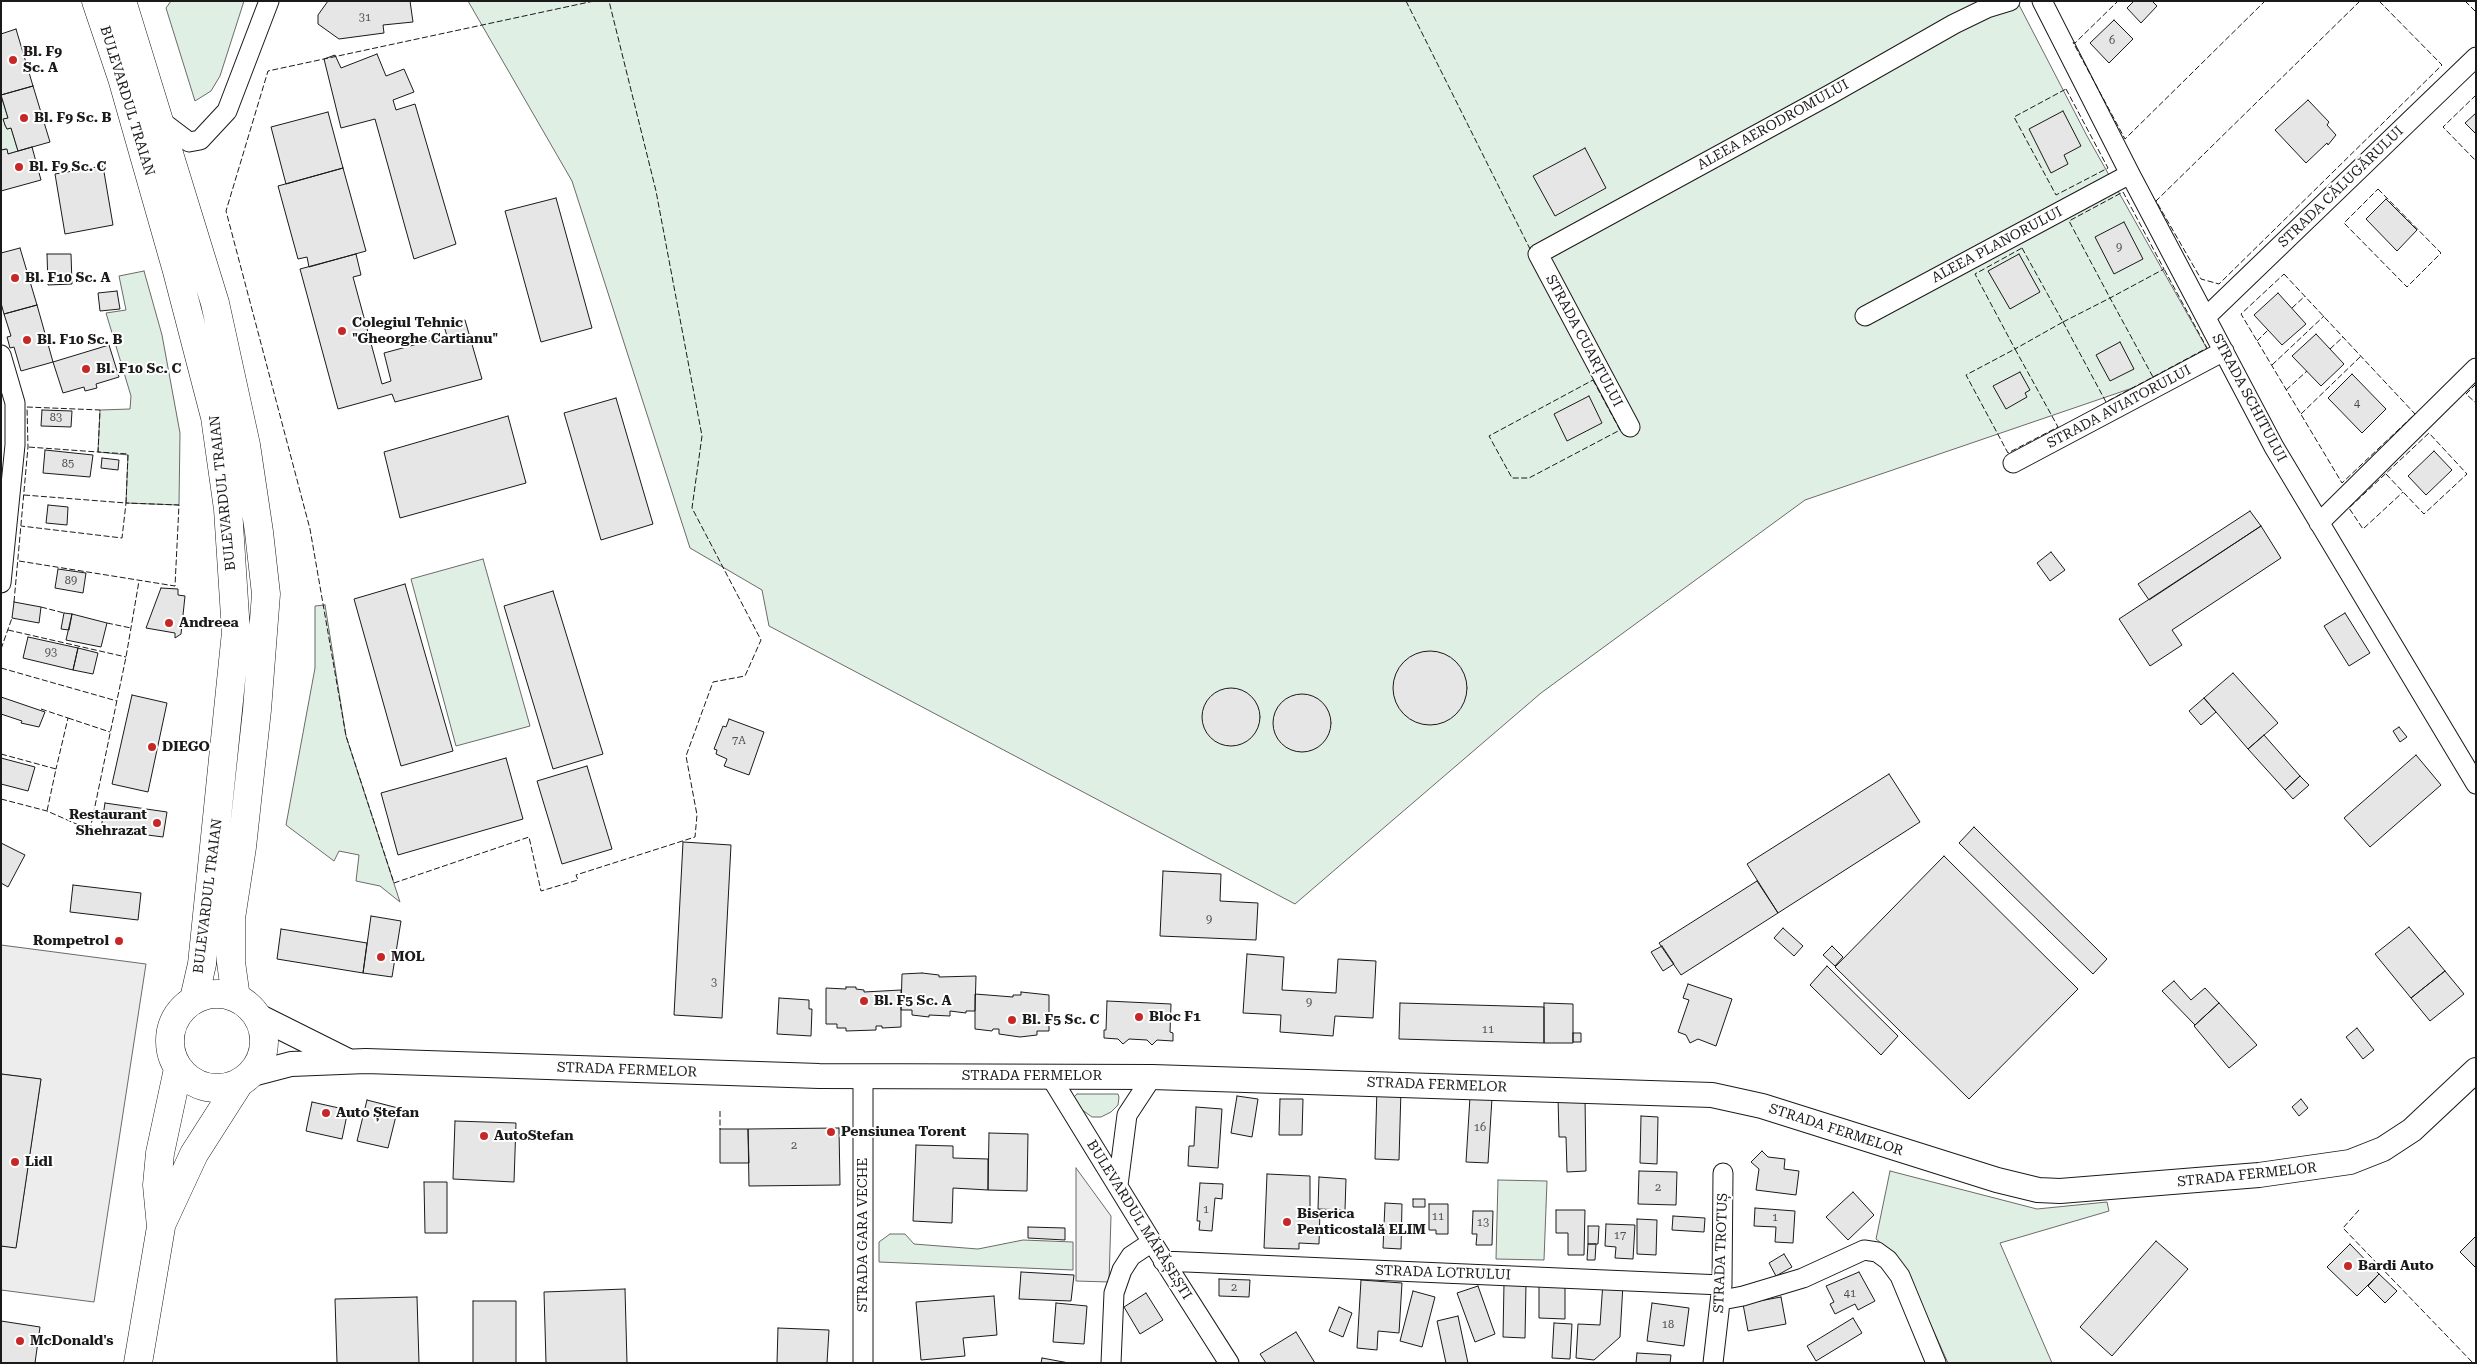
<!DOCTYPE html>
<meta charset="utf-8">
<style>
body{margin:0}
#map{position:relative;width:2477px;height:1364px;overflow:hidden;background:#fff;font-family:"Roboto Serif",serif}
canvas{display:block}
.frame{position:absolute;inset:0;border:2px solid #1a1a1a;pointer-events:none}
</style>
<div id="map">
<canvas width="2477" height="1364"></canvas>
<div class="frame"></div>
</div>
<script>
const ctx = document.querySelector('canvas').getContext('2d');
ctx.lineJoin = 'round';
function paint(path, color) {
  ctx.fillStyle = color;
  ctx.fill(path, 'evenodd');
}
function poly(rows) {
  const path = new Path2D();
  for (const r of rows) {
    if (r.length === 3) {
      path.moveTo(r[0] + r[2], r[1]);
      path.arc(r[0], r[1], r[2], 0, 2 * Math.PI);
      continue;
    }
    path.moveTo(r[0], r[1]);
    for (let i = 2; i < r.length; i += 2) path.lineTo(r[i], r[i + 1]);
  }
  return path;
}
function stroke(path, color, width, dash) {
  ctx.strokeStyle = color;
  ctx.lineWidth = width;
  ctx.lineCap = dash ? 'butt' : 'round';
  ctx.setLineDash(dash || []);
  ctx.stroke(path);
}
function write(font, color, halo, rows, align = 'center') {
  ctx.font = font + ' "Roboto Serif",serif';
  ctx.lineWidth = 4;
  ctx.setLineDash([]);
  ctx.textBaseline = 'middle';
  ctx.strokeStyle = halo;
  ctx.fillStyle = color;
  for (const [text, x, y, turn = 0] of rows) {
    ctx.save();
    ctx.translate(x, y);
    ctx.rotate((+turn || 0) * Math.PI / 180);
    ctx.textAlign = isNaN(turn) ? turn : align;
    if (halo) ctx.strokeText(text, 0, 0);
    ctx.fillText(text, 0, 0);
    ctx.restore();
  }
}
const green = poly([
 [171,1,244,1,220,76,211,91,195,101,166,8,171,1],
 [468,1,2017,1,2087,136,2210,354,2147,383,1805,500,1541,693,1295,904,769,626,762,590,690,548,572,181,468,1],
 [1,96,8,118,4,119,5,125,7,129,11,128,18,151,8,154,6,149,1,150,1,96],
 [144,271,162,335,180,433,179,505,126,503,128,455,98,452,100,410,130,409,131,396,106,313,126,310,119,276,144,271],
 [483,559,530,726,456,746,411,579,483,559],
 [325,605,346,736,400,902,380,886,356,881,359,855,339,851,334,861,286,825,315,668,315,606,325,605],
 [1077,1094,1118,1094,1119,1097,1118,1105,1111,1112,1101,1117,1092,1117,1074,1104,1074,1097,1077,1094],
 [1890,1171,2037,1209,2107,1202,2109,1211,2000,1243,2052,1363,1948,1363,1908,1274,1894,1253,1876,1239,1890,1171],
 [1498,1180,1547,1181,1544,1260,1496,1259,1498,1180],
 [890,1234,905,1234,914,1244,978,1249,1023,1240,1073,1242,1073,1270,879,1262,879,1242,890,1234]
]);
paint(green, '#e0efe3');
stroke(green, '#6a6a6a', 1);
const parking = poly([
 [1,945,146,964,94,1302,1,1290,1,1246,16,1247,41,1079,1,1074,1,945],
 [1076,1168,1111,1216,1109,1282,1076,1281,1076,1168]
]);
paint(parking, '#ededed');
stroke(parking, '#6a6a6a', 1);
const building = poly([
 [328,1,410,1,413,22,383,25,384,33,339,39,318,24,318,15,328,1],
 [2134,1,2152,1,2157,6,2141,23,2127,8,2134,1],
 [2114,20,2133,39,2109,63,2090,43,2114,20],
 [16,29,33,86,1,95,1,34,16,29],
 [377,54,386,76,404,69,414,92,393,100,396,110,415,104,456,244,414,259,375,119,341,128,324,59,335,55,341,68,377,54],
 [33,86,50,142,18,151,11,128,7,129,5,125,3,119,8,118,1,95,33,86],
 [2308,100,2329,122,2327,125,2336,135,2328,145,2327,143,2306,163,2275,130,2308,100],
 [2063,111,2081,146,2064,155,2068,164,2051,173,2029,129,2063,111],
 [328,112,343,168,286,184,271,127,328,112],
 [2476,113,2476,134,2465,123,2476,113],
 [32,147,41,180,1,191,1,150,7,149,8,154,32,147],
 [1585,148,1606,188,1555,216,1533,176,1585,148],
 [103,166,113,225,65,234,55,174,103,166],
 [343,168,366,251,309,267,307,257,298,259,278,186,343,168],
 [556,198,592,328,541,342,505,211,556,198],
 [2386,199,2417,230,2397,251,2366,219,2386,199],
 [2124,222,2143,259,2114,274,2095,237,2124,222],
 [20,248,37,305,4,314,1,303,1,253,20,248],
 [47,254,71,254,72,284,48,285,47,254],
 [356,254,361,275,353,277,382,384,391,381,384,353,447,336,444,326,465,320,482,379,395,402,392,394,338,409,300,269,356,254],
 [2019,254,2040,292,2010,309,1988,271,2019,254],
 [117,291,120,309,100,311,98,293,117,291],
 [2278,293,2306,324,2282,345,2254,315,2278,293],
 [37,305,53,362,21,371,14,347,10,348,7,337,11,336,4,314,37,305],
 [2316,334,2344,364,2321,386,2292,356,2316,334],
 [2120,342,2134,369,2110,381,2096,355,2120,342],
 [109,345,119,377,96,384,97,388,85,391,84,387,63,393,53,362,109,345],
 [2020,372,2030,390,2025,393,2027,397,2006,409,1993,386,2020,372],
 [2352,374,2386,409,2362,433,2328,398,2352,374],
 [1589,396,1602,423,1567,441,1554,414,1589,396],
 [616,398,653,524,601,540,564,413,616,398],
 [42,410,72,411,71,427,41,426,42,410],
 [508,416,526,483,400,518,384,452,508,416],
 [45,450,93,455,90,477,43,473,45,450],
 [2434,451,2452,470,2426,495,2408,476,2434,451],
 [102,458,119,460,118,470,101,468,102,458],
 [48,505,68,507,67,525,46,523,48,505],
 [2250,511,2261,526,2149,600,2138,584,2250,511],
 [2261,526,2281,558,2172,630,2182,645,2150,666,2119,619,2261,526],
 [2051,552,2065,570,2050,581,2037,563,2051,552],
 [58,569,86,573,83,593,55,588,58,569],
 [405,584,453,751,401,766,354,599,405,584],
 [161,588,178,589,178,595,185,596,181,634,175,638,175,633,146,628,161,588],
 [553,591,603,754,553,769,504,606,553,591],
 [14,602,41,607,39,623,12,618,14,602],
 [64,613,72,614,69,630,61,629,64,613],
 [2345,613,2370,653,2349,666,2324,626,2345,613],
 [72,614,107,623,101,647,66,640,72,614],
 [28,637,78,648,73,670,23,658,28,637],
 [78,648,98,653,93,674,73,670,78,648],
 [1430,688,37],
 [2233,673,2278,723,2248,749,2204,698,2233,673],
 [1231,717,29],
 [1302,723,29],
 [132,695,167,703,148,792,112,784,132,695],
 [1,697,45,712,39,727,21,723,22,721,1,714,1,697],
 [2204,698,2216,712,2201,725,2189,711,2204,698],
 [729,719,764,732,749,775,724,766,727,759,716,754,717,750,714,749,723,726,726,727,729,719],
 [2399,727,2407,737,2400,742,2393,731,2399,727],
 [2264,735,2300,776,2285,790,2248,749,2264,735],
 [2416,755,2441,785,2370,847,2344,818,2416,755],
 [1,758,35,767,28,791,1,784,1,758],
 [506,758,523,819,398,855,381,793,506,758],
 [587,766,612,849,562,864,537,781,587,766],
 [1889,774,1920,822,1778,913,1747,864,1889,774],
 [2300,776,2309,785,2293,799,2285,790,2300,776],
 [105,803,167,812,163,837,101,829,105,803],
 [1974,827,2107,959,2093,974,1959,843,1974,827],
 [683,842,731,845,722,1018,674,1015,683,842],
 [1,843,25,855,8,887,1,883,1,843],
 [1944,856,2078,989,1969,1099,1835,967,1944,856],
 [1163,871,1221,874,1220,901,1258,903,1256,940,1160,936,1163,871],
 [1757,881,1778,913,1681,975,1659,943,1757,881],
 [73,885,141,893,138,920,70,912,73,885],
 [371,916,401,921,392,977,363,973,371,916],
 [2409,927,2445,971,2411,998,2375,954,2409,927],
 [1783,928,1803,946,1794,956,1774,938,1783,928],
 [281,929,367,943,363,973,277,959,281,929],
 [1662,946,1674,964,1663,971,1651,952,1662,946],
 [1832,946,1843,957,1835,966,1823,955,1832,946],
 [1247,954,1284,957,1282,990,1336,993,1338,959,1376,961,1373,1018,1335,1016,1333,1036,1280,1032,1281,1015,1243,1013,1247,954],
 [1827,966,1898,1036,1881,1055,1810,985,1827,966],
 [2445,971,2464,994,2430,1021,2411,998,2445,971],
 [922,973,939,975,939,977,976,976,975,1011,966,1011,966,1013,950,1011,950,1016,929,1015,929,1017,912,1015,912,1010,901,1010,902,974,922,973],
 [2174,981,2191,1000,2205,988,2219,1003,2195,1025,2162,991,2174,981],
 [1688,984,1732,999,1716,1046,1698,1039,1690,1043,1686,1035,1678,1032,1689,1000,1683,998,1688,984],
 [846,987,856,987,856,989,864,990,864,992,901,990,901,1027,882,1028,882,1026,876,1026,876,1030,846,1031,846,1028,837,1028,837,1024,826,1024,826,988,846,989,846,987],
 [1021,992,1049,995,1049,1031,1037,1031,1037,1035,1020,1037,999,1034,999,1029,993,1029,992,1031,975,1029,975,994,1013,997,1013,995,1021,995,1021,992],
 [779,998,809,1000,809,1009,812,1009,811,1036,777,1034,779,998],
 [1107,1001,1171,1004,1170,1032,1173,1033,1173,1041,1157,1040,1152,1045,1147,1040,1129,1039,1123,1044,1118,1039,1104,1038,1104,1030,1106,1030,1107,1001],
 [1400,1003,1544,1007,1544,1043,1399,1039,1400,1003],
 [1544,1003,1573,1004,1573,1043,1544,1043,1544,1003],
 [2219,1003,2257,1045,2229,1068,2194,1026,2219,1003],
 [2357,1028,2374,1050,2363,1059,2346,1037,2357,1028],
 [1573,1033,1581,1033,1581,1042,1573,1042,1573,1033],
 [1,1074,41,1079,16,1248,1,1246,1,1074],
 [1377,1088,1401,1089,1399,1160,1375,1159,1377,1088],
 [1237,1096,1258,1099,1252,1137,1231,1133,1237,1096],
 [1470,1097,1492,1098,1488,1163,1466,1162,1470,1097],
 [1558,1097,1585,1097,1586,1171,1567,1172,1566,1137,1559,1137,1558,1097],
 [1280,1099,1303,1099,1302,1135,1279,1135,1280,1099],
 [2301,1099,2308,1108,2299,1116,2292,1107,2301,1099],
 [367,1100,398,1108,388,1148,357,1141,367,1100],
 [312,1102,348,1110,342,1139,306,1131,312,1102],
 [1196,1107,1222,1109,1218,1168,1188,1166,1189,1146,1194,1146,1196,1107],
 [1641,1116,1658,1117,1657,1164,1640,1163,1641,1116],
 [455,1121,516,1123,514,1182,453,1179,455,1121],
 [839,1128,840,1185,749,1186,748,1129,839,1128],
 [720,1129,748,1129,749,1163,720,1163,720,1129],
 [989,1133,1028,1134,1027,1191,988,1190,989,1133],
 [916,1145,953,1146,953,1158,988,1159,988,1190,953,1188,952,1223,913,1221,916,1145],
 [1762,1151,1768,1157,1785,1159,1784,1169,1799,1171,1796,1195,1756,1190,1759,1169,1751,1162,1762,1151],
 [1639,1171,1677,1172,1676,1205,1638,1204,1639,1171],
 [1267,1174,1310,1176,1310,1210,1320,1210,1319,1244,1299,1243,1299,1249,1264,1248,1267,1174],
 [1319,1177,1346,1179,1345,1210,1318,1209,1319,1177],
 [424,1182,447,1182,447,1233,425,1233,424,1182],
 [1200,1183,1223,1184,1222,1199,1215,1198,1212,1231,1199,1230,1200,1221,1197,1221,1200,1183],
 [1853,1192,1874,1215,1848,1240,1826,1217,1853,1192],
 [1413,1199,1425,1199,1425,1207,1413,1207,1413,1199],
 [1385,1203,1402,1204,1401,1249,1383,1248,1385,1203],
 [1429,1204,1448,1204,1448,1234,1436,1234,1436,1230,1429,1230,1429,1204],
 [1755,1208,1795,1211,1793,1243,1775,1242,1776,1227,1754,1226,1755,1208],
 [1556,1210,1585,1210,1584,1255,1568,1255,1568,1233,1556,1233,1556,1210],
 [1473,1211,1493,1211,1492,1245,1476,1245,1477,1234,1472,1234,1473,1211],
 [1673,1216,1705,1218,1704,1232,1672,1230,1673,1216],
 [1637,1219,1657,1220,1656,1255,1637,1254,1637,1219],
 [1606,1224,1635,1225,1633,1259,1615,1258,1616,1247,1605,1246,1606,1224],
 [1588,1226,1599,1226,1598,1244,1588,1244,1588,1226],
 [1028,1227,1065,1228,1065,1240,1028,1238,1028,1227],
 [2476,1236,2476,1268,2460,1252,2476,1236],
 [2156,1241,2188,1269,2112,1356,2080,1327,2156,1241],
 [1588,1244,1596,1244,1595,1260,1587,1260,1588,1244],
 [2350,1244,2379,1274,2357,1296,2327,1267,2350,1244],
 [1784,1254,1792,1267,1776,1276,1769,1263,1784,1254],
 [1021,1272,1074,1275,1071,1301,1019,1299,1021,1272],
 [1859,1272,1875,1301,1858,1310,1855,1304,1835,1314,1830,1304,1834,1302,1826,1286,1859,1272],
 [2379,1274,2397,1291,2385,1303,2368,1286,2379,1274],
 [1219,1279,1250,1280,1249,1297,1219,1296,1219,1279],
 [1361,1280,1402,1283,1399,1333,1378,1331,1377,1350,1357,1348,1361,1280],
 [1539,1280,1565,1280,1565,1319,1539,1318,1539,1280],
 [1603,1282,1623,1284,1620,1337,1594,1360,1576,1358,1578,1324,1600,1325,1603,1282],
 [1504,1283,1526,1283,1525,1338,1503,1337,1504,1283],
 [1478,1286,1495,1334,1475,1342,1457,1293,1478,1286],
 [625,1289,627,1363,546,1363,544,1292,625,1289],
 [1413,1291,1435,1297,1422,1347,1400,1341,1413,1291],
 [1146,1293,1163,1320,1140,1334,1124,1307,1146,1293],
 [994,1296,997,1335,963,1338,965,1356,921,1360,916,1302,994,1296],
 [417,1297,419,1363,337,1363,335,1299,417,1297],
 [1781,1297,1786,1324,1748,1331,1743,1304,1781,1297],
 [473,1301,516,1301,516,1363,473,1363,473,1301],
 [1056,1303,1087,1306,1084,1344,1053,1342,1056,1303],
 [1652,1303,1689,1308,1684,1346,1647,1341,1652,1303],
 [1339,1307,1352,1313,1343,1337,1329,1331,1339,1307],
 [1458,1316,1468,1363,1446,1363,1437,1321,1458,1316],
 [1853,1318,1862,1333,1816,1361,1807,1346,1853,1318],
 [1,1321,40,1327,35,1363,1,1363,1,1321],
 [1554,1323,1572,1324,1570,1359,1552,1358,1554,1323],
 [778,1328,829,1330,827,1363,777,1363,778,1328],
 [1296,1332,1315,1363,1266,1363,1260,1354,1296,1332],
 [1637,1353,1671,1355,1670,1363,1636,1363,1637,1353],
 [1042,1358,1069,1363,1041,1363,1042,1358]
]);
paint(building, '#e6e6e6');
stroke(building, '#1a1a1a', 1);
const minor = poly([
 [2042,1,2130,174,2274,447,2476,784],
 [160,120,189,142,200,140,227,111,269,1],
 [1865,316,2130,174],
 [2206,317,2476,57],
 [1,355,15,403,15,445,1,583],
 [1630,427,1538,254,1831,94,1954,24,1987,8,2010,1],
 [2013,463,2224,351],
 [2319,523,2476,368],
 [1050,1076,1152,1242,1229,1363],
 [863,1077,863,1363],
 [1118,1185,1127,1115,1152,1077],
 [1163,1261,1722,1285],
 [1722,1300,1743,1296,1803,1278,1864,1250,1877,1252,1888,1260,1900,1276,1936,1363],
 [1111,1363,1114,1293,1122,1270,1131,1256,1152,1242],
 [1713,1363,1722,1285,1723,1173]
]);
const tertiary = poly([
 [256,1015,346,1060],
 [249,1075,291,1064,366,1061,819,1076,1152,1077,1712,1095,1762,1106,1997,1180,2038,1190,2060,1191,2259,1175,2350,1162,2383,1149,2412,1130,2476,1070]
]);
const primary = poly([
 [96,1,122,78,177,271,215,417,228,509,236,632,202,964,194,999],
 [122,1,215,303,246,445,259,532,266,594,257,710,242,847,231,918,231,962,236,998],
 [217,1041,47],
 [162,1223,194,1154,240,1082],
 [138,1363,161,1227,157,1185,160,1153,178,1069]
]);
stroke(minor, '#1a1a1a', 21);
stroke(tertiary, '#1a1a1a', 26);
stroke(primary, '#1a1a1a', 29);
stroke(minor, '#fff', 19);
stroke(tertiary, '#fff', 24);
stroke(primary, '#fff', 28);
stroke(poly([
 [594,1,268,71,226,211,310,529,346,736,394,883,529,837,541,891,578,880,576,875,695,837,697,815,686,756,713,682,745,676,761,640,692,508,702,436,656,191,609,1],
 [1406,1,1530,249,1533,247],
 [2360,1,2156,201,2201,279,2219,284,2442,65,2379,1],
 [2465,1,2476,12],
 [2073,42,2074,44,2118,1],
 [2075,46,2125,139,2265,1],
 [2066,89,2108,168,2056,195,2014,117,2066,89],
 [2476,95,2443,127,2476,161],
 [2378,189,2441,253,2407,287,2344,223,2378,189],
 [2022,248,2063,322,2015,349,1975,274,2022,248],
 [2284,274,2415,414,2342,483,2241,314,2284,274],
 [2292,308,2305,296],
 [2063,322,2110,298,2164,269,2123,192,2069,221,2110,298,2153,377,2106,402,2063,322],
 [2257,341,2268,330],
 [2015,349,2058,427,2008,453,1966,375,2015,349],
 [2330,349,2343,337],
 [2272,365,2324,316],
 [2153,377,2207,348,2164,269],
 [1593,380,1620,430,1529,478,1512,478,1489,436,1593,380],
 [2476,384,2466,394,2476,403],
 [2286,390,2307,371],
 [2301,414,2361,356],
 [2386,474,2424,514,2467,474,2429,433,2349,508,2363,529,2403,492],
 [24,495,126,503,128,454,98,452],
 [19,561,175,586,179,505,126,503,122,538,21,526],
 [14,602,28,447,27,407,100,410,98,452,28,447],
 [41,607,64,613],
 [107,623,131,628],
 [8,630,126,657],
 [1,649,12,618],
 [1,668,117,701],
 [41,709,68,718,56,769],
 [68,718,110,732],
 [1,754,56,769,47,811],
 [1,799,47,811,90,830,126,657,139,581],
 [720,1111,720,1129],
 [2359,1210,2343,1228,2473,1363]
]), '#1a1a1a', 1, [6, 2.5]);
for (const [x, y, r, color] of [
 [13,60,5,"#c62828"],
 [24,118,5,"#c62828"],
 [19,167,5,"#c62828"],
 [15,278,5,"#c62828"],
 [342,331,5,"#c62828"],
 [27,340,5,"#c62828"],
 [86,369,5,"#c62828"],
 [169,623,5,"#c62828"],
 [152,747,5,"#c62828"],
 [157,823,5,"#c62828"],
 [119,941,5,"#c62828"],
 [381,957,5,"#c62828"],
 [864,1001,5,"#c62828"],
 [1139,1017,5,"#c62828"],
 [1012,1020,5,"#c62828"],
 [326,1113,5,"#c62828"],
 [831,1132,5,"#c62828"],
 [484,1136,5,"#c62828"],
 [15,1162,5,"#c62828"],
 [1287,1222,5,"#c62828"],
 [2348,1266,5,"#c62828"],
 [20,1341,5,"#c62828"]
]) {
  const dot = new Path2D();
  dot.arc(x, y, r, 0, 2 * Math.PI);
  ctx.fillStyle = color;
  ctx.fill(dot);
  stroke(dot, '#fff', 2);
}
write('11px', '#4d4d4d', null, [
 ["31",365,18],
 ["6",2112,41],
 ["9",2119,248],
 ["4",2357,404],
 ["83",56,418],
 ["85",68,464],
 ["89",71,581],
 ["93",51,653],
 ["7A",739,741],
 ["9",1209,920],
 ["3",714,983],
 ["9",1309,1003],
 ["11",1488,1030],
 ["16",1480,1128],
 ["2",794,1146],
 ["2",1658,1188],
 ["1",1206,1210],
 ["11",1438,1217],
 ["1",1775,1218],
 ["13",1483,1223],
 ["17",1620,1236],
 ["2",1234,1288],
 ["41",1850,1294],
 ["18",1668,1325]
]);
write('bold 14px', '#1a1a1a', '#fff', [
 ["Bl. F9",23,52],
 ["Sc. A",23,68],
 ["Bl. F9 Sc. B",34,118],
 ["Bl. F9 Sc. C",29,167],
 ["Bl. F10 Sc. A",25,278],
 ["Colegiul Tehnic",352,323],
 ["\"Gheorghe Cartianu\"",352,339],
 ["Bl. F10 Sc. B",37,340],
 ["Bl. F10 Sc. C",96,369],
 ["Andreea",179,623],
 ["DIEGO",162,747],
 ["Restaurant",147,815,"right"],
 ["Shehrazat",147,831,"right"],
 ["Rompetrol",109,941,"right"],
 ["MOL",391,957],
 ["Bl. F5 Sc. A",874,1001],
 ["Bloc F1",1149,1017],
 ["Bl. F5 Sc. C",1022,1020],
 ["Auto Ștefan",336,1113],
 ["Pensiunea Torent",841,1132],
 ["AutoStefan",494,1136],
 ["Lidl",25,1162],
 ["Biserica",1297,1214],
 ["Penticostală ELIM",1297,1230],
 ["Bardi Auto",2358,1266],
 ["McDonald's",30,1341]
], 'left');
write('14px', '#1a1a1a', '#fff', [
 ["BULEVARDUL TRAIAN",127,101,73],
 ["ALEEA AERODROMULUI",1773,125,-29],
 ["STRADA CĂLUGĂRULUI",2341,187,-44],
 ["ALEEA PLANORULUI",1997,245,-28],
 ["STRADA CUARȚULUI",1584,341,62],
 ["STRADA SCHITULUI",2249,398,62],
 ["STRADA AVIATORULUI",2119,407,-28],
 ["BULEVARDUL TRAIAN",223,493,-96],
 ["BULEVARDUL TRAIAN",208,896,-83],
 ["STRADA FERMELOR",627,1070,2],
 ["STRADA FERMELOR",1032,1076],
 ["STRADA FERMELOR",1437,1085,2],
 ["STRADA FERMELOR",1836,1130,18],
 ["STRADA FERMELOR",2247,1175,-6],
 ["BULEVARDUL MĂRĂȘEȘTI",1139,1220,58],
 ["STRADA GARA VECHE",863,1235,-90],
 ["STRADA TROTUȘ",1721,1253,-88],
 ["STRADA LOTRULUI",1443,1273,2]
]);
</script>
